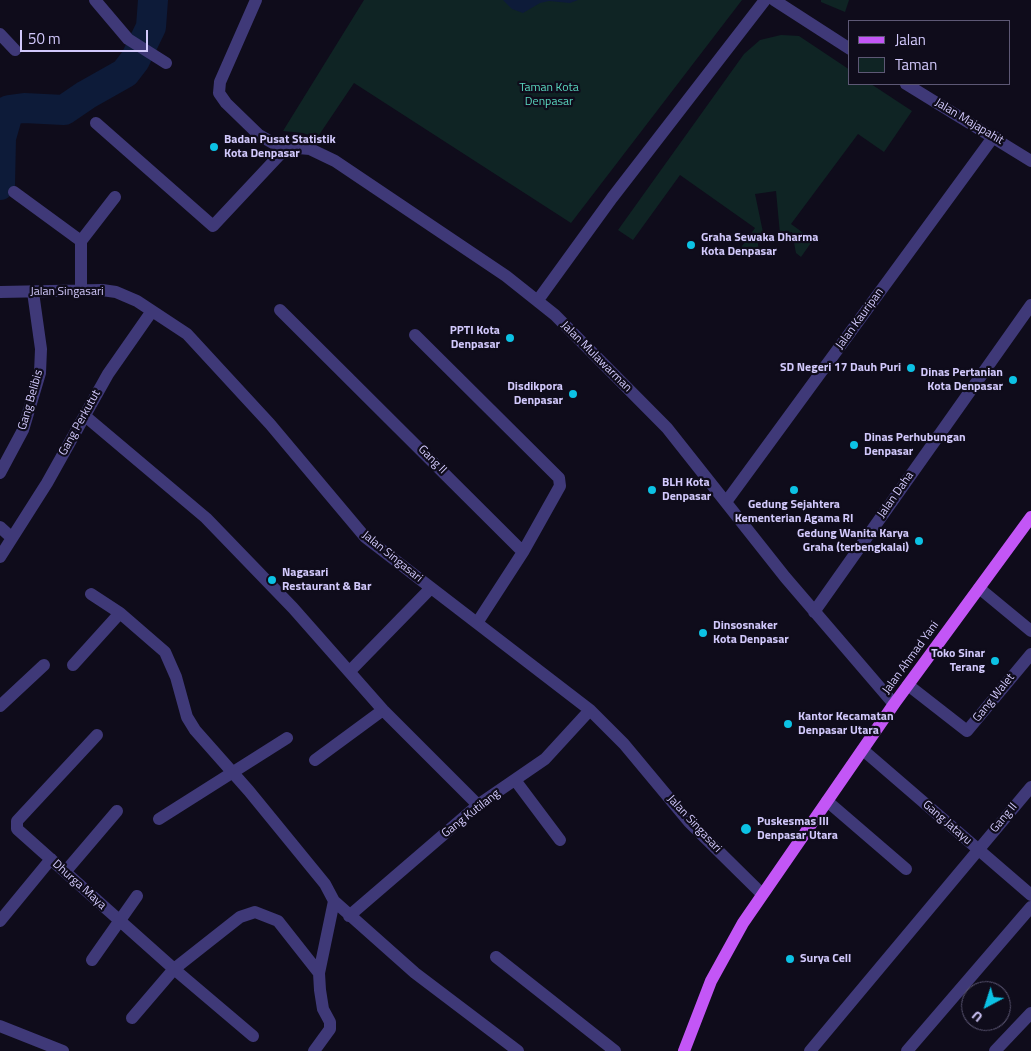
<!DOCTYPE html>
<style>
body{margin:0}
#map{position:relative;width:1031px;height:1051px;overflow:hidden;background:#0f0c1b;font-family:"Titillium Web",sans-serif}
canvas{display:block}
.legend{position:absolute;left:848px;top:20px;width:162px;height:65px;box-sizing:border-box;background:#0f0c1b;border:1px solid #5d5875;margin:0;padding:6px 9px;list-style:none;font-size:15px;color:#d2c9fc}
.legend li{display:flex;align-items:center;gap:10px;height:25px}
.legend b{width:25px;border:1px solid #5d5875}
.north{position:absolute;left:961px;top:981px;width:50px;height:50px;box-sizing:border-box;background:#0f0c1b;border:1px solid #5d5875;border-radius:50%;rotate:220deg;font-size:14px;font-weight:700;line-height:20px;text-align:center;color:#d2c9fc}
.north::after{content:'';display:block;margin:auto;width:18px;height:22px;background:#0cc2e4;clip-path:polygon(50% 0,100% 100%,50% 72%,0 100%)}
.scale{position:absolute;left:20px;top:30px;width:128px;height:22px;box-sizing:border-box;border:2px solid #d2c9fc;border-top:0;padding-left:6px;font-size:15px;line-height:18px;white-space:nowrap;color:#d2c9fc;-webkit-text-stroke:4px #0f0c1b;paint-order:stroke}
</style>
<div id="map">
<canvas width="1031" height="1051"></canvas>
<ul class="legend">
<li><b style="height:6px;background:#c356f6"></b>Jalan</li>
<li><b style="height:14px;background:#0f2424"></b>Taman</li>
</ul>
<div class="north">U</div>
<div class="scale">50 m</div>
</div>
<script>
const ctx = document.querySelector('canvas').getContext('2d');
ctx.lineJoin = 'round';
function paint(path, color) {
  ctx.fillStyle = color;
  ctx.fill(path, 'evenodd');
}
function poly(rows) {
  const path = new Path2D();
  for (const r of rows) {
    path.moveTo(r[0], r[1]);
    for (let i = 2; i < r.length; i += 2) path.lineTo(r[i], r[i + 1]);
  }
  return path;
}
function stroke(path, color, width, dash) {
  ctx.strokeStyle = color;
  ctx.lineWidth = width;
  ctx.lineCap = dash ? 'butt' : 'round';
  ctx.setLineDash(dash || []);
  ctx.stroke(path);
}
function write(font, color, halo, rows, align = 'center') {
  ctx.font = font + ' "Titillium Web",sans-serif';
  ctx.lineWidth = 4.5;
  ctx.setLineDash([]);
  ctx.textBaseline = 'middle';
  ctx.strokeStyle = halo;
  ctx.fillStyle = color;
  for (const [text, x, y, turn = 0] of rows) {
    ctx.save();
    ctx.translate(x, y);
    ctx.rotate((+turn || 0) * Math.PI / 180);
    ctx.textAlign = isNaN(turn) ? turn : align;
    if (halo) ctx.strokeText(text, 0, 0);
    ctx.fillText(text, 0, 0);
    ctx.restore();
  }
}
paint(poly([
 [364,0,742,0,571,223,354,83,317,138,303,133,283,131],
 [821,0,849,0,845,12,821,2],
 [781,35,799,36,850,70,850,84,871,84,912,111,884,152,858,134,791,224,813,240,801,257,796,253,792,232,780,234,776,191,755,194,764,237,757,238,759,251,746,253,740,249,755,228,680,175,633,240,618,230,744,54,760,40]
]), '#0f2424');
paint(poly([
 [503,0,578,0,570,3,549,1,540,3,523,13,512,9]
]), '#0d1b39');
stroke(poly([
 [0,185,1,138,9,110,24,108,64,110,86,95,125,73,135,60,151,27,153,0]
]), '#0d1b39', 30);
stroke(poly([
 [95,0,128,39,166,63],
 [256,0,220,82,219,93,226,103,259,135,273,143,287,147,310,149,335,161,506,276,555,315,667,428,785,577,894,704],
 [774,0,850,49],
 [0,34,15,50],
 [906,84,1031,161],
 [96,123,213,226,287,147],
 [14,192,81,241,81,290],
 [81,241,115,197],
 [0,292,102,290,116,292,137,301,187,334,270,424,365,537,590,710,624,744,689,822,762,894],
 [538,300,612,198,765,0],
 [280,310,523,552,477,623],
 [415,335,559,478,560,486,523,552],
 [85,416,206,518,293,608,383,710,478,805],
 [0,473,23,430,40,373,41,349,33,292],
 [726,502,994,136],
 [0,527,12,538],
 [0,557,47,483,108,374,152,311],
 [979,588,1031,631],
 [91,594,120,613,165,652,176,677,187,717,195,730,249,791,325,884,334,901,415,973,518,1051],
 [814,612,1031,305],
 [73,665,120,613],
 [350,671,431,588],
 [908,685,967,731,1031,654],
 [0,706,44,665],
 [97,735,17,821,17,829,174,969,240,917,255,912,278,921,319,973],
 [863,750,1031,895],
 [315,760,383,710],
 [515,780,560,840],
 [827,801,906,869],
 [159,819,287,738],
 [65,872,117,811],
 [349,916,478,805,545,759,590,710],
 [0,921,51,859],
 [496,957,615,1051],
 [92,960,137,896],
 [132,1018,174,969,253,1036],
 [0,1026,63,1051],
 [314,1051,330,1029,330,1022,323,1009,320,990,319,973,334,901],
 [810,1051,1031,787],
 [907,1051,1031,907],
 [995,1051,1031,1013]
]), '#3f3978', 12);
stroke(poly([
 [684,1051,711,981,743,923,894,704,1031,517]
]), '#c356f6', 12);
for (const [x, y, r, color] of [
 [214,147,5,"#0cc2e4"],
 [691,245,5,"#0cc2e4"],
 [510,338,5,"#0cc2e4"],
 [911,368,5,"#0cc2e4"],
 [1013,380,5,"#0cc2e4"],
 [573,394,5,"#0cc2e4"],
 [854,445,5,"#0cc2e4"],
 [652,490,5,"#0cc2e4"],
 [794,490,5,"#0cc2e4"],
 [919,541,5,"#0cc2e4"],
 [272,580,5,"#0cc2e4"],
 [703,633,5,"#0cc2e4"],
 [995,661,5,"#0cc2e4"],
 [788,724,5,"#0cc2e4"],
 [746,829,6,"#0cc2e4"],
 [790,959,5,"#0cc2e4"]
]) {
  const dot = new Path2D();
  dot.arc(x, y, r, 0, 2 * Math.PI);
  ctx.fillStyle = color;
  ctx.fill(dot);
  stroke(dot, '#0f0c1b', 2);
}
write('12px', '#5ad7bf', '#0f0c1b', [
 ["Taman Kota",549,88],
 ["Denpasar",549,102]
]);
write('12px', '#d2c9fc', '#0f0c1b', [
 ["Jalan Majapahit",969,122,31],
 ["Jalan Singasari",67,292],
 ["Jalan Kauripan",860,319,-54],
 ["Jalan Mulawarman",596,357,45],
 ["Gang Belibis",31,400,-74],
 ["Gang Perkutut",80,423,-61],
 ["Gang II",432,460,45],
 ["Jalan Daha",896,495,-55],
 ["Jalan Singasari",392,557,39],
 ["Jalan Ahmad Yani",911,658,-54],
 ["Gang Walet",994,698,-51],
 ["Gang Kutilang",471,814,-38],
 ["Gang II",1004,818,-50],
 ["Gang Jatayu",947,823,41],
 ["Jalan Singasari",694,824,47],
 ["Dhurga Maya",79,885,42]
]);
write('bold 12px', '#d2c9fc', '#0f0c1b', [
 ["Badan Pusat Statistik",224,140],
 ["Kota Denpasar",224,154],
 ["Graha Sewaka Dharma",701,238],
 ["Kota Denpasar",701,252],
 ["PPTI Kota",500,331,"right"],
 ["Denpasar",500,345,"right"],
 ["SD Negeri 17 Dauh Puri",901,368,"right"],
 ["Dinas Pertanian",1003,373,"right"],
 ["Kota Denpasar",1003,387,"right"],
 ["Disdikpora",563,387,"right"],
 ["Denpasar",563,401,"right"],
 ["Dinas Perhubungan",864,438],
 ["Denpasar",864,452],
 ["BLH Kota",662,483],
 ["Denpasar",662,497],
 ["Gedung Sejahtera",794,505,"center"],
 ["Kementerian Agama RI",794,519,"center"],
 ["Gedung Wanita Karya",909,534,"right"],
 ["Graha (terbengkalai)",909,548,"right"],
 ["Nagasari",282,573],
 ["Restaurant & Bar",282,587],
 ["Dinsosnaker",713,626],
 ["Kota Denpasar",713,640],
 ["Toko Sinar",985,654,"right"],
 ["Terang",985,668,"right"],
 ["Kantor Kecamatan",798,717],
 ["Denpasar Utara",798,731],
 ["Puskesmas III",757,822],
 ["Denpasar Utara",757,836],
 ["Surya Cell",800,959]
], 'left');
</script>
